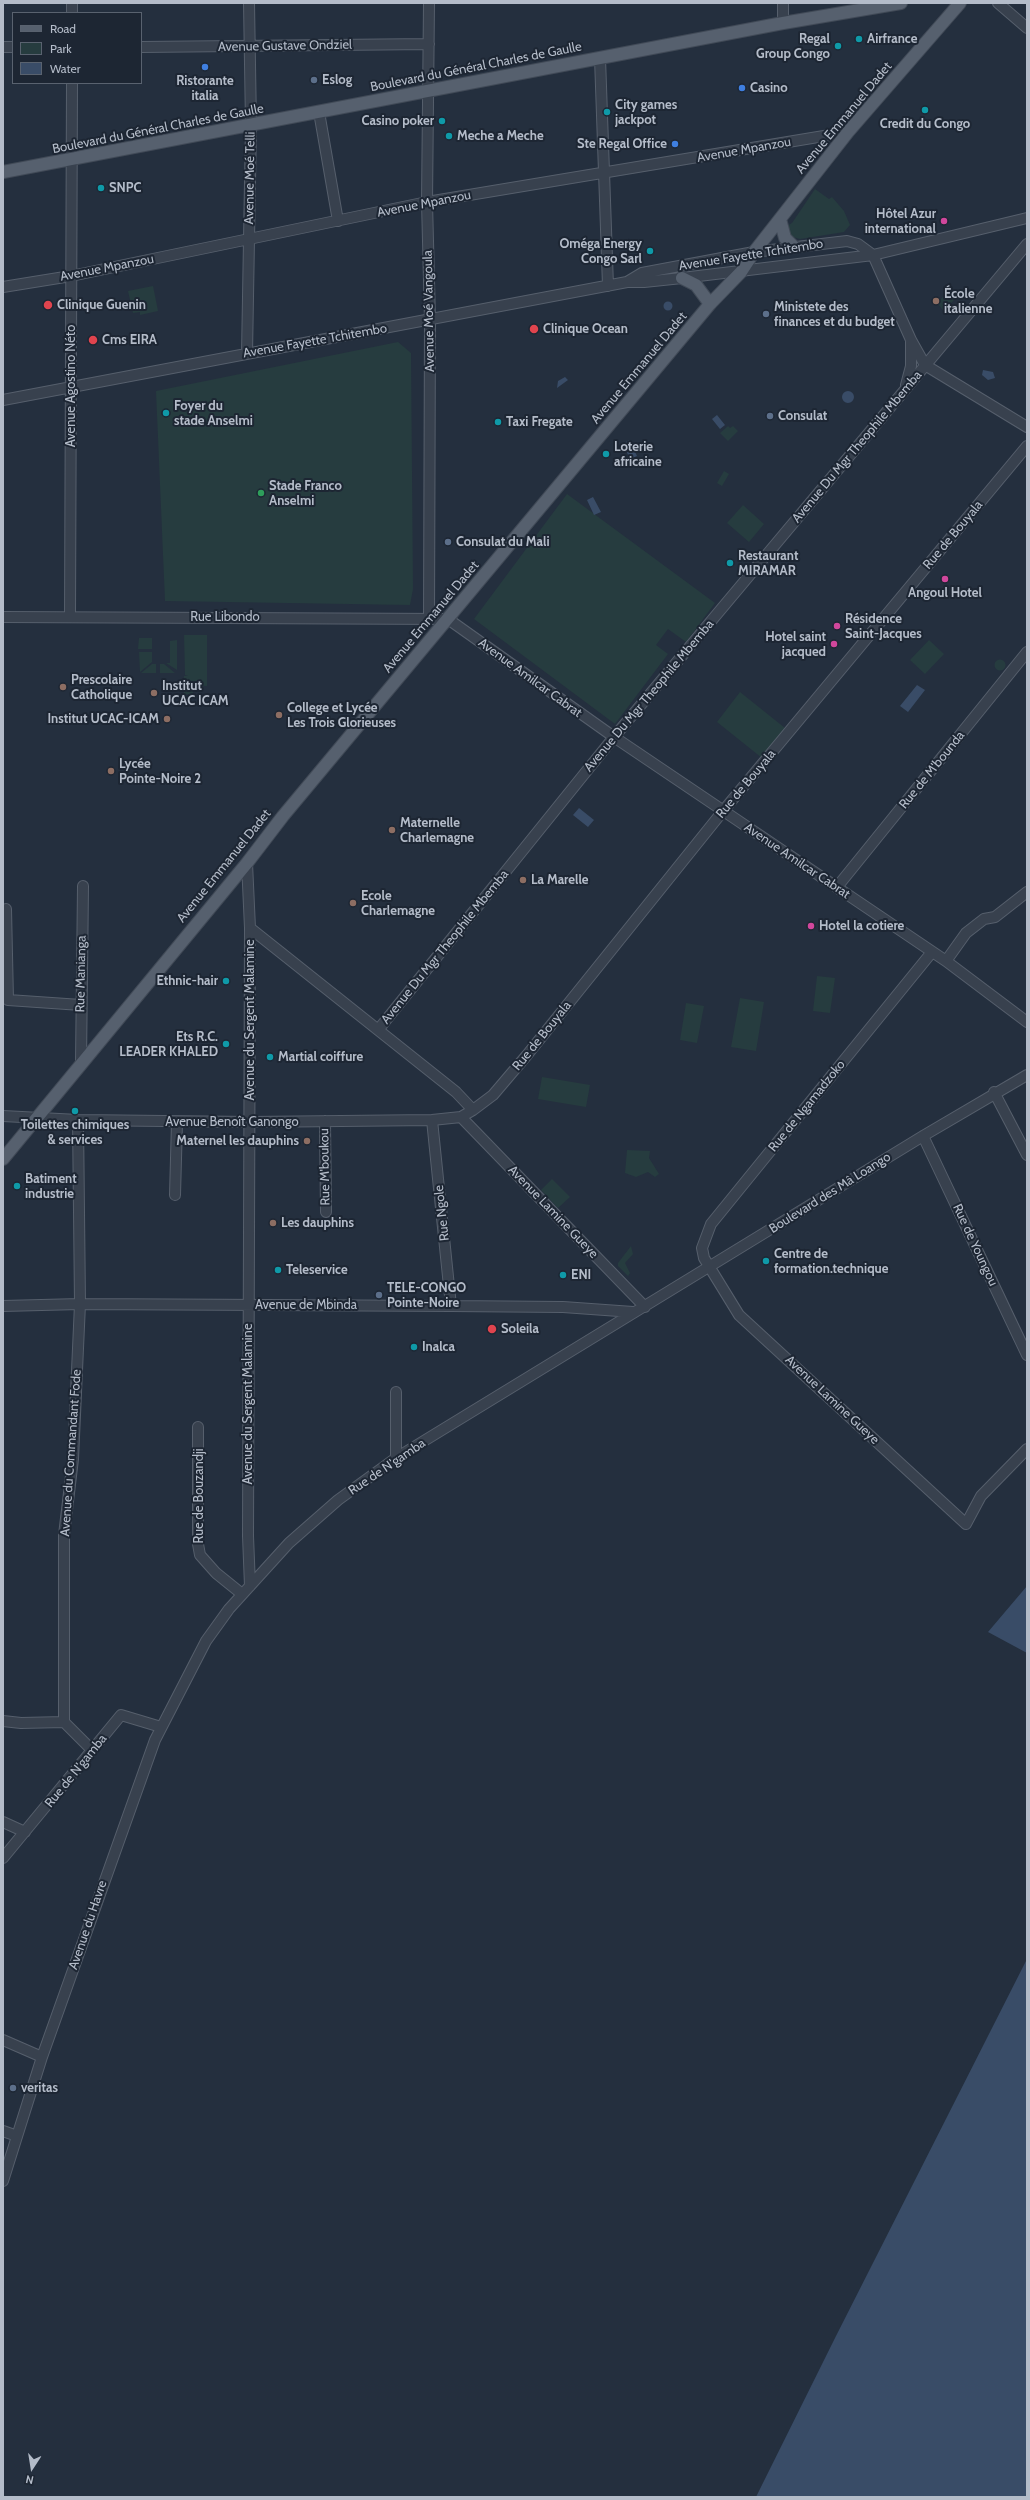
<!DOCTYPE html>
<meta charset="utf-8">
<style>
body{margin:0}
#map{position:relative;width:1030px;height:2500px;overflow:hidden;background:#242f3e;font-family:Cabin,sans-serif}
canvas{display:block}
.frame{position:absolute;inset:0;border:4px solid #b4bcc9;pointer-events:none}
.legend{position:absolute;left:12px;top:12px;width:130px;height:72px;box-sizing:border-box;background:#1d2633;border:1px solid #59626f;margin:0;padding:5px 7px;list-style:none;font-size:12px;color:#b4bcc9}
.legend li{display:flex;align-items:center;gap:8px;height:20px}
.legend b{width:20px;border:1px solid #59626f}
.north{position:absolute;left:12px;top:2448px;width:40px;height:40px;-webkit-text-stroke:3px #1d2633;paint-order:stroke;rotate:192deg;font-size:11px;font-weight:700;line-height:16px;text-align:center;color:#b4bcc9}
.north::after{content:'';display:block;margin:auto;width:14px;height:18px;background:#b4bcc9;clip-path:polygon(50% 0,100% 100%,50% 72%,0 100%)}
</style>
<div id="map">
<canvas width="1030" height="2500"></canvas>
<div class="frame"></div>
<ul class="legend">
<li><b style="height:5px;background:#56606e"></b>Road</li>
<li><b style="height:11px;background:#263c3f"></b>Park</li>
<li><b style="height:11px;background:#394c67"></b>Water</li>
</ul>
<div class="north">N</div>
</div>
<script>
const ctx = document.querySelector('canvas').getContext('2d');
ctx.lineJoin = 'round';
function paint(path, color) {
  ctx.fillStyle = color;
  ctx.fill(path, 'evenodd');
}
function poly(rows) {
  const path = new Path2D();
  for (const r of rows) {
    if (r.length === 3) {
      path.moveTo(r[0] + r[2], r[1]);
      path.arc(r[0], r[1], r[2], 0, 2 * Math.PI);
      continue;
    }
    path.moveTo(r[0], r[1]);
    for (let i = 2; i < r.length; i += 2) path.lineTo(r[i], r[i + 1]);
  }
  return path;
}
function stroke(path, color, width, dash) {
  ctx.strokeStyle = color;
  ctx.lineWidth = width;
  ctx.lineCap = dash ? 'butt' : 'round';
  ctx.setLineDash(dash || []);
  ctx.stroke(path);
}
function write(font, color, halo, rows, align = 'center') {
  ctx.font = font + ' Cabin,sans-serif';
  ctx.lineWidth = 4;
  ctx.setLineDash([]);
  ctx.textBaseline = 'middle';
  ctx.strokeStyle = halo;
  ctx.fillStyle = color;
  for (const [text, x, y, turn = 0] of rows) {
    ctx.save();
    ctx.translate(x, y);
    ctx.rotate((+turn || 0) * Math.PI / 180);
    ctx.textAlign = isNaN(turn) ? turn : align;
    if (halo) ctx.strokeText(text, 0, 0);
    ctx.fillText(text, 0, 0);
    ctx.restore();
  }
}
paint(poly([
 [815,189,829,199,832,197,844,211,850,225,844,232,800,239,789,236,785,227,792,223],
 [153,286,158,311,140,315,140,312,133,313,128,291],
 [951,288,958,295,944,312,936,301,940,300],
 [398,342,411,353,413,589,410,605,165,601,156,391],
 [728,426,730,428,733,426,738,431,728,441,720,433],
 [724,471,729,474,722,486,717,483],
 [567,494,715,603,686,642,668,629,656,645,668,654,615,724,474,619],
 [743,505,764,524,749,542,727,523],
 [184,635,207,635,207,686,189,685,188,678,188,686,193,687,193,695,184,694,184,676,188,676,185,675],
 [139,638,152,638,152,649,138,649],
 [177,640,177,670,166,663,170,663,170,641],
 [929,640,944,654,925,674,910,660],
 [139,652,152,652,152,662,140,672],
 [1000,665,5.5],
 [152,664,156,664,156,673,141,673],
 [160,664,164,664,175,673,160,673],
 [740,692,785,728,762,758,717,722],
 [817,976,835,978,830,1013,813,1011],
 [740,998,764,1002,756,1051,731,1047],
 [686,1003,704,1006,697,1043,680,1040],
 [542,1077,590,1085,586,1107,538,1099],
 [627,1150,650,1151,649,1158,659,1174,655,1177,648,1172,636,1177,625,1173],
 [552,1179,570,1197,558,1208,541,1190],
 [631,1246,633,1254,625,1263,630,1273,628,1276,618,1266,618,1263]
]), '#263c3f');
paint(poly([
 [668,306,4.5],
 [983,370,993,372,995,378,988,380,982,375],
 [565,377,568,380,557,388,558,381],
 [848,397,6],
 [717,415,725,425,720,429,712,419],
 [629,440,637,456,630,459,623,444],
 [593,497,601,512,594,515,587,500],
 [917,685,925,690,908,712,900,706],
 [579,808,594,820,588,827,573,815],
 [1027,1586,1027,1653,988,1632],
 [1027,1959,1027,2497,756,2497,836,2336]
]), '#394c67');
const minor = poly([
 [429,3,427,202,430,320,429,619],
 [783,3,783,23],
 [998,3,1027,28],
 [72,13,72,3],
 [3,47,13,47],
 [141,47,429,44],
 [600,58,608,286],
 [319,112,338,221],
 [627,282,642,273,754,252,847,241,858,244,873,255,911,340,925,365,1027,427],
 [3,287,71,276,427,202,848,132],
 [247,354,251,125,249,3],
 [906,385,911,366,911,342],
 [3,400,627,282,644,282,682,278,873,255,1027,218],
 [3,617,448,619,614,737,946,961,1027,1022],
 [70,617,72,83],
 [247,863,250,928,248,1536,250,1586],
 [837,887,1027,652],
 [6,909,8,1000,81,1005],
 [250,928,456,1092,473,1110],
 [932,952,711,1224,702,1248,704,1258,739,1315,966,1524,981,1496,1027,1449],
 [946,961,966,933,984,919,995,917,1027,892],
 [378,1030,614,737,1027,244],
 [81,1062,83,886],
 [994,1092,1027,1155],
 [3,1116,78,1120,250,1122,432,1120,461,1117,473,1110,493,1095,527,1055,723,811,1027,446],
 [461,1117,645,1307],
 [78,1120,80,1304,73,1459,64,1535,64,1722,92,1750],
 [432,1120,451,1306],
 [325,1121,326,1212],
 [923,1136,1027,1355],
 [175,1195,177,1122],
 [3,1306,80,1304,451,1306,563,1307,633,1312],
 [396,1392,396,1458],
 [198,1427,198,1544,200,1555,216,1573,242,1594],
 [3,1721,21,1723,64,1722],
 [3,1822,25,1832],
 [3,1858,121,1715,161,1727],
 [3,2040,42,2057],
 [3,2131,17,2136],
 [3,2181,42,2057,155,1740,206,1641,229,1609,289,1543,338,1500,396,1458,923,1136,1027,1075]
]);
const major = poly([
 [3,172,783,23,901,3],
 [780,219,785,238,794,247],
 [682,278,696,285,710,304],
 [3,1159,247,863,283,816,710,304,741,272,754,252,848,132,960,3]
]);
stroke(minor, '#565f6c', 12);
stroke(major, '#414a57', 14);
stroke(minor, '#38414e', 10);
stroke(major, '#56606e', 12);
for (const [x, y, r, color] of [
 [859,39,4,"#0f9aa8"],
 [838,46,4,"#0f9aa8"],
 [205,67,4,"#3f7fe0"],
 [314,80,4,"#5c6f8a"],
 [742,88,4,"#3f7fe0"],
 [925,110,4,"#0f9aa8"],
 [607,112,4,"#0f9aa8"],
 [442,121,4,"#0f9aa8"],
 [449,136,4,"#0f9aa8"],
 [675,144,4,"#3f7fe0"],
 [101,188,4,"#0f9aa8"],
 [944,221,4,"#d1479c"],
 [650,251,4,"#0f9aa8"],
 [936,301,4,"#8d6e63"],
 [48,305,5,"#e0444e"],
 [766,314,4,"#5c6f8a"],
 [534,329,5,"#e0444e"],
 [93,340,5,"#e0444e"],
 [166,413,4,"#0f9aa8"],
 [770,416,4,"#5c6f8a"],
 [498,422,4,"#0f9aa8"],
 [606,454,4,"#0f9aa8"],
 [261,493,4,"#2e9e5b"],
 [448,542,4,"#5c6f8a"],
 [730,563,4,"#0f9aa8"],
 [945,579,4,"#d1479c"],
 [837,626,4,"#d1479c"],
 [834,644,4,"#d1479c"],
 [63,687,4,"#8d6e63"],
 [154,693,4,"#8d6e63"],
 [279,715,4,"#8d6e63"],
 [167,719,4,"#8d6e63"],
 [111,771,4,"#8d6e63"],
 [392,830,4,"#8d6e63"],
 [523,880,4,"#8d6e63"],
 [353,903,4,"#8d6e63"],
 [811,926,4,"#d1479c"],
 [226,981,4,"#0f9aa8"],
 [226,1044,4,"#0f9aa8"],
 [270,1057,4,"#0f9aa8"],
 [75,1111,4,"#0f9aa8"],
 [307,1141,4,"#8d6e63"],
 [17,1186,4,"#0f9aa8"],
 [273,1223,4,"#8d6e63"],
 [766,1261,4,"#0f9aa8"],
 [278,1270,4,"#0f9aa8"],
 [563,1275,4,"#0f9aa8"],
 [379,1295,4,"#5c6f8a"],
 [492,1329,5,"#e0444e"],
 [414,1347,4,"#0f9aa8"],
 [13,2088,4,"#5c6f8a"]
]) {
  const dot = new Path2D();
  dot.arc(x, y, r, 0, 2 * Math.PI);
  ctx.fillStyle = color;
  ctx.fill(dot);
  stroke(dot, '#1d2633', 1.5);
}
write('bold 13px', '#b4bcc9', '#1d2633', [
 ["Regal",830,39,"right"],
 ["Group Congo",830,54,"right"],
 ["Airfrance",867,39],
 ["Eslog",322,80],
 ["Ristorante",205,81,"center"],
 ["italia",205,96,"center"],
 ["Casino",750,88],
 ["City games",615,105],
 ["jackpot",615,120],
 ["Casino poker",434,121,"right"],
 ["Credit du Congo",925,124,"center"],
 ["Meche a Meche",457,136],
 ["Ste Regal Office",667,144,"right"],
 ["SNPC",109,188],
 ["Hôtel Azur",936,214,"right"],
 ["international",936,229,"right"],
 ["Oméga Energy",642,244,"right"],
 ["Congo Sarl",642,259,"right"],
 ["École",944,294],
 ["italienne",944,309],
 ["Clinique Guenin",57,305],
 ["Ministete des",774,307],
 ["finances et du budget",774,322],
 ["Clinique Ocean",543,329],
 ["Cms EIRA",102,340],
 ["Foyer du",174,406],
 ["stade Anselmi",174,421],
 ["Consulat",778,416],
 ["Taxi Fregate",506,422],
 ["Loterie",614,447],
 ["africaine",614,462],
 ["Stade Franco",269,486],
 ["Anselmi",269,501],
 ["Consulat du Mali",456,542],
 ["Restaurant",738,556],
 ["MIRAMAR",738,571],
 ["Angoul Hotel",945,593,"center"],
 ["Résidence",845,619],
 ["Saint-Jacques",845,634],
 ["Hotel saint",826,637,"right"],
 ["jacqued",826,652,"right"],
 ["Prescolaire",71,680],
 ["Catholique",71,695],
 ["Institut",162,686],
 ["UCAC ICAM",162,701],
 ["College et Lycée",287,708],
 ["Les Trois Glorieuses",287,723],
 ["Institut UCAC-ICAM",159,719,"right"],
 ["Lycée",119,764],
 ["Pointe-Noire 2",119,779],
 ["Maternelle",400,823],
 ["Charlemagne",400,838],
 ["La Marelle",531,880],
 ["Ecole",361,896],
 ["Charlemagne",361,911],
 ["Hotel la cotiere",819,926],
 ["Ethnic-hair",218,981,"right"],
 ["Ets R.C.",218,1037,"right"],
 ["LEADER KHALED",218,1052,"right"],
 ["Martial coiffure",278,1057],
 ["Toilettes chimiques",75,1125,"center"],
 ["& services",75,1140,"center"],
 ["Maternel les dauphins",299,1141,"right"],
 ["Batiment",25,1179],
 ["industrie",25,1194],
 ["Les dauphins",281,1223],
 ["Centre de",774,1254],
 ["formation.technique",774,1269],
 ["Teleservice",286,1270],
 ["ENI",571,1275],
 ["TELE-CONGO",387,1288],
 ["Pointe-Noire",387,1303],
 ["Soleila",501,1329],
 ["Inalca",422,1347],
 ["veritas",21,2088]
], 'left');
write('13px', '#b4bcc9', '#1d2633', [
 ["Avenue Gustave Ondziel",285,46,-1],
 ["Boulevard du Général Charles de Gaulle",476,67,-11],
 ["Avenue Emmanuel Dadet",844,118,-50],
 ["Boulevard du Général Charles de Gaulle",158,129,-11],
 ["Avenue Mpanzou",744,150,-10],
 ["Avenue Moé Telli",250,178,-89],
 ["Avenue Mpanzou",424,204,-11],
 ["Avenue Fayette Tchitembo",751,255,-9],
 ["Avenue Mpanzou",107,268,-11],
 ["Avenue Moé Vangoula",429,311,-91],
 ["Avenue Fayette Tchitembo",315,341,-10],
 ["Avenue Emmanuel Dadet",639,368,-50],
 ["Avenue Agostino Néto",71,386,-90],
 ["Avenue Du Mgr Theophile Mbemba",857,447,-50],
 ["Rue de Bouyala",953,535,-50],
 ["Rue Libondo",225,617],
 ["Avenue Emmanuel Dadet",431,617,-50],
 ["Avenue Amilcar Cabrat",530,678,36],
 ["Avenue Du Mgr Theophile Mbemba",649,696,-50],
 ["Rue de M'bounda",932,770,-51],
 ["Rue de Bouyala",746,784,-50],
 ["Avenue Amilcar Cabrat",797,861,34],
 ["Avenue Emmanuel Dadet",224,866,-51],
 ["Avenue Du Mgr Theophile Mbemba",445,947,-51],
 ["Rue Manianga",81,974,-89],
 ["Avenue du Sergent Malamine",250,1020,-90],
 ["Rue de Bouyala",542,1036,-51],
 ["Rue de Ngamadzoko",807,1106,-51],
 ["Avenue Benoît Ganongo",232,1122],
 ["Rue M'boukou",325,1167,-91],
 ["Boulevard des Mâ Loango",830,1193,-32],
 ["Avenue Lamine Gueye",553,1212,46],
 ["Rue Ngole",442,1213,-96],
 ["Rue de Youngou",975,1245,65],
 ["Avenue de Mbinda",306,1305],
 ["Avenue Lamine Gueye",832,1400,43],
 ["Avenue du Sergent Malamine",248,1404,-90],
 ["Avenue du Commandant Fode",71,1453,-86],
 ["Rue de N'gamba",387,1467,-34],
 ["Rue de Bouzandji",199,1496,-90],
 ["Rue de N'gamba",76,1771,-51],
 ["Avenue du Havre",88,1925,-71]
]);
</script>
